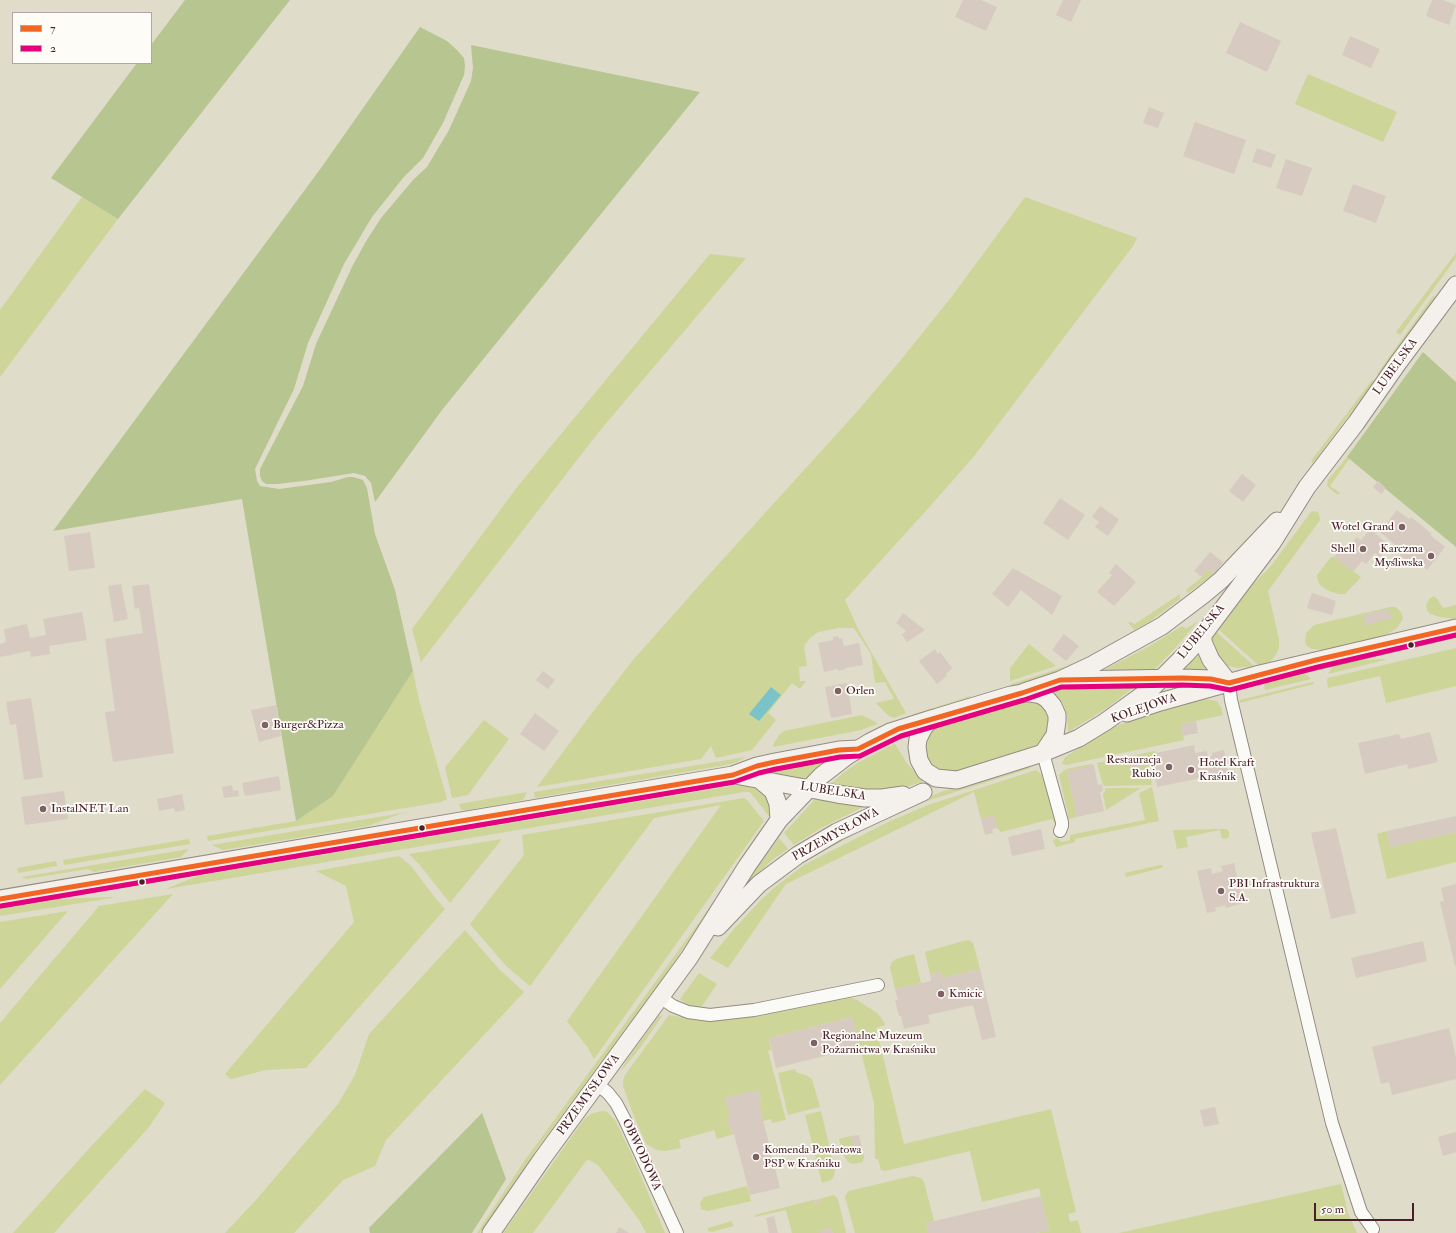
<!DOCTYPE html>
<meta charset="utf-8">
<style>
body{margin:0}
#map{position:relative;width:1456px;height:1233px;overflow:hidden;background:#dfdcc9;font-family:"IM FELL Double Pica",serif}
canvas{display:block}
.legend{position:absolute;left:12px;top:12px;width:140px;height:52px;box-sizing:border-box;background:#fdfcf7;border:1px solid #b5a4a5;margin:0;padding:5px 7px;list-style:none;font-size:12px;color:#4a1f2b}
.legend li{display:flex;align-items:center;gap:8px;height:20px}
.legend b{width:20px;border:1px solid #b5a4a5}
.scale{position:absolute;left:1314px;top:1203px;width:100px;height:18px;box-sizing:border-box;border:2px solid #4a1f2b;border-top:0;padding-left:5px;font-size:12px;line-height:14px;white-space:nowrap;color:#4a1f2b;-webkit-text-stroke:3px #fdfcf7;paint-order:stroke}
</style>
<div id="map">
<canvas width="1456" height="1233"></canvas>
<ul class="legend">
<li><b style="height:5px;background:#f26522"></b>7</li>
<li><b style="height:5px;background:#e5007d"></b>2</li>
</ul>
<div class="scale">50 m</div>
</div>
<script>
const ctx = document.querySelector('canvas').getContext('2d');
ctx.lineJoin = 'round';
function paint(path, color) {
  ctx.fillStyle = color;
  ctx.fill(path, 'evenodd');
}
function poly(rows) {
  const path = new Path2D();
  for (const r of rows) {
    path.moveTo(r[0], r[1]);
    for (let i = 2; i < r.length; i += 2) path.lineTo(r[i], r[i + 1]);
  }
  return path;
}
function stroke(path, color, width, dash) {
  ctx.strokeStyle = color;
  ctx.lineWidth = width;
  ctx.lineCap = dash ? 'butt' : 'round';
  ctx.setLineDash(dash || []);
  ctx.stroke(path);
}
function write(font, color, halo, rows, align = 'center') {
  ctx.font = font + ' "IM FELL Double Pica",serif';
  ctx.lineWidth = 3.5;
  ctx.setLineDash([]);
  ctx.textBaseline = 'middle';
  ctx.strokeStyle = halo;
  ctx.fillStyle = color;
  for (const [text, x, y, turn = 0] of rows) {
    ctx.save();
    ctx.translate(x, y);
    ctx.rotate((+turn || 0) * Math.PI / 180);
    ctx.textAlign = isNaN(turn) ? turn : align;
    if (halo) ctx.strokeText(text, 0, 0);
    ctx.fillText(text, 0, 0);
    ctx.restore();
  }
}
paint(poly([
 [1308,74,1397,112,1383,142,1295,104],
 [82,197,118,219,0,377,0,310],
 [1025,197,1137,238,1133,246,975,455,933,503,845,600,858,629,906,713,894,718,889,716,876,703,894,699,885,682,875,683,871,654,854,628,839,628,818,632,810,638,806,643,804,647,807,666,799,667,800,681,806,681,800,689,792,683,768,713,776,720,752,750,716,758,711,746,701,759,537,787,592,713,633,660,706,578,855,414,900,361,953,295],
 [1456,253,1456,258,1400,335,1396,332],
 [710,254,746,258,598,433,421,662,412,629,518,486],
 [1433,296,1435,297,1379,375,1377,374],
 [1372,380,1374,382,1313,463,1311,461],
 [1347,457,1350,458,1330,486,1340,493,1338,495,1329,488,1327,485,1328,480],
 [1313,511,1318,512,1319,514,1320,520,1268,591,1279,639,1279,648,1277,653,1270,662,1258,665,1216,627,1229,608,1271,566,1311,512],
 [1331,557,1334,557,1361,577,1345,594,1339,594,1329,591,1320,585,1318,581,1317,575],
 [1208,569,1214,574,1188,593,1186,590,1202,577],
 [1180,594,1180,599,1149,622,1134,630,1128,622,1130,622,1135,624],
 [1434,596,1438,600,1443,608,1456,605,1456,619,1440,617,1430,614,1427,610,1426,605,1429,599],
 [1390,607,1395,607,1398,609,1401,612,1403,618,1401,622,1397,628,1384,636,1325,650,1312,649,1307,646,1305,642,1306,633,1314,625],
 [1198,621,1177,646,1152,672,1102,671,1148,647,1182,626,1186,629],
 [1213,629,1254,666,1238,668,1228,666,1219,660,1211,640],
 [1029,644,1056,666,1010,681,1010,668],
 [1197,647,1211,671,1174,673],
 [1456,648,1456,686,1386,703,1380,676,1328,688,1327,680,1328,678],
 [1103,650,1105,652,1055,673,1012,687,1011,684,1067,666],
 [1384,659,1385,660,1328,674,1333,666,1354,660],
 [413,671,419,700,447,799,441,802,208,841,207,836,296,821,333,796],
 [1301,673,1307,675,1311,679,1265,690,1264,682],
 [1313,682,1314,684,1239,703,1240,700],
 [1138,684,1107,708,1068,732,1067,715,1064,706,1061,700,1052,692,1065,687],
 [970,696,971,698,914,716,914,714,924,711],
 [1205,699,1217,701,1221,707,1223,715,1181,724,1184,740,1066,765,1062,764,1065,757,1114,727,1149,714],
 [1023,701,1035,702,1040,704,1044,708,1049,717,1050,725,1043,741,1037,745,952,772,945,772,932,767,926,758,924,742,934,727],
 [862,715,877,723,877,724,861,730,773,747,774,743,779,735,784,731],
 [484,720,509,739,468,795,452,798,445,767],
 [894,744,895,744,908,765,924,781,898,790,877,793,830,785,842,774,859,762],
 [1155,751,1158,763,1149,765,1152,785,1104,786,1102,782,1097,763],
 [837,756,809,782,757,771],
 [746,757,737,762,731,764,535,798,534,792],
 [1091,764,1094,765,1067,771,1077,817,1069,819,1059,775,1066,769],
 [1027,767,1031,768,927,801,866,828,809,859,806,856,920,800,944,791],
 [1036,770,1044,777,1055,823,1054,823,1052,819,1001,832,997,828,994,816,981,819,974,792,786,884,728,968,710,958,735,928,760,901,774,888,804,865,886,823,928,805],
 [743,784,761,789,771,802,771,819,750,792,744,792,166,889,197,876],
 [1152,787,1159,821,1075,839,1075,842,1056,847,1053,841,1056,838,1062,842,1070,840,1070,835,1074,834,1145,820,1139,793],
 [1105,788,1141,788,1106,810,1103,794,1105,791],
 [527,792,523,800,468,810,461,810,459,804],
 [817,797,869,804,821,828,794,845,784,833],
 [744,798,747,800,764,821,594,1059,588,1048,567,1021,721,805,654,818,530,986,506,966,470,924,524,855,522,835],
 [414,811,400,814,368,826,296,838,223,850,212,845],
 [766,824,748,853,661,981,536,1150,480,1233,477,1233,525,1160,700,921],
 [1225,829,1228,830,1229,832,1229,836,1228,838,1222,839,1220,830,1186,837,1188,847,1177,849,1173,830],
 [1387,831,1390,847,1456,832,1456,862,1387,879,1377,834],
 [779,838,788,849,772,860,750,881,747,882],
 [189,839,190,844,64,865,63,860],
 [502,839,450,903,419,864,409,854],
 [189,849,181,857,94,872,88,869,26,879,22,877],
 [399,856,411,866,436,899,445,909,306,1068,266,1070,231,1079,225,1074,354,922,346,886,316,871],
 [56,861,57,866,18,873,17,868],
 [1160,865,1163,865,1163,867,1161,868,1126,877,1125,873],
 [173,894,0,1085,0,1023,99,906],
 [112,897,112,898,0,916,0,909,58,899],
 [68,911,0,989,0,922],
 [465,930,499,969,524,992,386,1140,375,1166,343,1180,294,1233,225,1233,256,1200,338,1104,355,1075,369,1034],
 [969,940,973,943,980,969,942,978,941,972,930,974,925,952,963,941],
 [914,954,921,983,895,989,890,967,891,963,896,959],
 [699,973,717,984,700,1009,689,1006,680,999],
 [843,997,849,997,857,1000,877,1013,882,1019,885,1025,876,1028,904,1144,1051,1109,1076,1212,1068,1214,1070,1222,1078,1220,1081,1233,1036,1233,1049,1230,1039,1188,982,1202,970,1151,885,1171,881,1170,878,1159,875,1159,874,1103,852,1017,769,1038,771,1050,768,1051,786,1120,772,1123,771,1119,763,1121,759,1104,761,1101,758,1090,725,1098,730,1115,727,1119,731,1132,734,1134,717,1139,714,1130,679,1140,681,1148,665,1151,657,1150,646,1144,635,1119,623,1086,623,1081,625,1075,669,1015,693,1019],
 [663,1015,640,1048,621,1071,626,1061,658,1017],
 [795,1069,796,1072,798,1073,806,1075,812,1079,820,1107,788,1115,778,1073],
 [145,1089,165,1103,149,1127,54,1233,13,1233,85,1153],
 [603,1111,607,1112,615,1120,631,1153,665,1233,646,1233,639,1220,598,1165,589,1160,586,1161,533,1233,503,1233,585,1118,593,1113],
 [821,1111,835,1170,834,1176,831,1180,822,1183,805,1115],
 [851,1136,854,1150,862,1148,864,1157,863,1162,853,1164,848,1162,843,1154,839,1139],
 [912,1176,921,1178,924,1182,934,1221,926,1223,928,1233,855,1233,845,1197,846,1194,849,1191],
 [1341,1184,1348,1213,1357,1233,1119,1233],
 [747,1186,751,1201,708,1211,701,1209,700,1203,704,1197],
 [834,1195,838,1199,846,1233,833,1233,831,1228,819,1231,819,1233,792,1233,786,1210,755,1217,755,1215,813,1200,814,1204,820,1203,819,1199],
 [732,1221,733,1226,712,1232,708,1231,708,1228]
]), '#cdd599');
paint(poly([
 [185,0,290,0,118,219,51,178,137,63,151,63,151,45],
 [420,27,447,41,457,50,464,58,465,66,464,75,443,123,423,158,403,178,372,217,344,264,308,343,294,389,255,469,257,481,260,486,279,489,331,482,348,477,353,477,363,480,367,488,375,534,395,590,413,671,333,796,296,821,242,499,53,531,321,168],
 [471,45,700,92,442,410,375,502,371,483,365,476,354,473,304,481,277,484,266,484,262,481,260,476,260,469,303,386,316,344,352,267,365,243,381,218,413,180,427,167,449,130,471,81,473,68],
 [1423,352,1456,382,1456,547,1347,457],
 [482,1113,506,1179,472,1233,370,1233,369,1228]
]), '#b7c591');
paint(poly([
 [771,687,781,695,759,721,749,714]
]), '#79c3c9');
paint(poly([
 [963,0,981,0,997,7,986,31,955,17],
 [1063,0,1081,0,1071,22,1056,15],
 [1432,0,1443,0,1456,5,1449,25,1426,16],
 [1240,22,1281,41,1267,72,1226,53],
 [1350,36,1380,49,1371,68,1342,55],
 [1149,107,1164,113,1158,128,1143,123],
 [1195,122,1246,140,1234,174,1183,156],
 [1257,148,1276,155,1271,168,1252,162],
 [1286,159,1312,168,1302,196,1276,188],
 [1353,184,1386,196,1376,223,1343,211],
 [1242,474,1256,485,1243,502,1229,491],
 [1378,481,1386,488,1381,494,1373,487],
 [1060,498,1085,515,1068,540,1043,523],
 [1100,506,1119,519,1108,536,1095,527,1099,522,1092,517],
 [1397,510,1409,519,1411,517,1432,534,1430,535,1445,547,1427,570,1412,559,1405,559,1400,556,1400,549,1380,532],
 [1370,529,1389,545,1380,557,1375,553,1366,564,1362,561,1353,572,1334,557,1343,545,1348,548,1357,537,1361,540],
 [90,532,95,568,69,571,64,536],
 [1210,552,1223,562,1214,574,1208,569,1202,577,1194,571],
 [1116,564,1136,582,1114,606,1097,592,1112,575,1109,573],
 [1013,568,1062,596,1052,615,1021,590,1008,607,992,594],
 [121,584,128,619,114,622,108,586],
 [149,584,174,753,113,762,105,712,115,711,105,639,143,633,139,608,135,609,132,586],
 [1312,593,1336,601,1332,615,1307,608],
 [1388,609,1392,618,1363,626,1362,623,1365,623,1363,615],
 [82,612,87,640,49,646,50,654,31,657,30,651,0,657,0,644,6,642,4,629,27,624,30,638,46,635,43,619],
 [903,613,925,630,907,642,902,635,906,631,896,623],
 [1064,634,1079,646,1066,661,1052,650],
 [838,636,839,639,842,638,844,646,859,643,863,665,845,668,846,669,838,671,838,669,824,672,818,643,833,640,833,637],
 [935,649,938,654,940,652,952,668,946,674,947,676,937,684,919,661],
 [543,671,555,680,548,689,536,680],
 [847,683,852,714,831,718,825,687],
 [31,698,43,777,24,780,16,724,10,725,6,702],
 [276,705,281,736,259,742,251,710],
 [535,713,559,731,544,751,520,734],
 [1196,721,1198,733,1183,736,1181,724],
 [1430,732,1438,762,1408,769,1407,764,1365,774,1358,743,1399,734,1401,739],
 [1194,745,1195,753,1207,751,1208,757,1212,756,1212,753,1224,750,1229,777,1212,780,1211,776,1157,787,1153,764,1158,763,1156,753],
 [1141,764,1143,775,1132,777,1130,766],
 [1094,765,1098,785,1102,784,1103,791,1100,792,1104,811,1077,817,1067,771],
 [279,776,281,790,245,796,242,783],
 [232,785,233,791,238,790,239,796,224,798,222,787],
 [64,791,68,819,25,825,21,797],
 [182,794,185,810,175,812,174,808,159,811,157,799],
 [994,815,997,828,992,829,993,833,985,835,981,819],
 [1456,816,1456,832,1390,847,1387,831],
 [1336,828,1356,913,1331,919,1311,833],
 [1041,829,1045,849,1012,856,1008,837],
 [1234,863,1243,903,1226,908,1225,905,1215,908,1216,911,1207,913,1197,871,1211,868,1212,874,1223,871,1221,866],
 [1456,884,1456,966,1455,966,1440,902,1444,901,1441,888],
 [1423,941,1427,961,1356,978,1351,958],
 [980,969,996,1037,982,1040,973,1005,928,1015,930,1023,904,1029,901,1016,899,1016,895,1000,898,1000,895,989,931,981,930,974,941,972,942,978],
 [852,1017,860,1047,776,1068,769,1038],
 [1449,1028,1456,1057,1456,1079,1392,1095,1389,1082,1381,1084,1372,1047],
 [758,1090,761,1101,759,1104,780,1188,750,1195,734,1134,731,1132,727,1119,730,1115,725,1098],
 [1215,1107,1219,1124,1204,1127,1200,1110],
 [1456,1132,1456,1152,1443,1156,1438,1137],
 [859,1135,862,1148,854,1150,851,1136],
 [1041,1196,1049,1230,1036,1233,928,1233,926,1223],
 [819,1199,820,1203,814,1204,813,1200],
 [774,1216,778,1233,769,1233,766,1218],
 [619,1227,629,1233,616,1233],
 [831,1228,833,1233,819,1233,819,1231]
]), '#d7cac1');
const street = poly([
 [1229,683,1231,700,1239,733,1332,1123,1361,1212,1373,1229],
 [1043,753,1062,822,1062,826,1060,831],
 [660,997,673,1006,688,1012,710,1015,754,1010,878,985],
 [597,1084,608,1093,616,1103,625,1120,677,1233]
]);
const secondary = poly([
 [1203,635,1203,642,1211,660,1229,683],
 [1068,680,1182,678,1211,679,1223,682],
 [1024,692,1060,680,1092,665,1162,626,1203,595,1221,580,1277,521],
 [1127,713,1160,702,1260,674,1456,628],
 [1043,753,1055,735,1057,721,1057,715,1053,706,1047,699,1041,695,1030,693,1022,693,1011,695,938,717,927,723,923,729,918,739,917,747,919,760,925,771,936,778,957,780,1043,753,1079,738,1105,722,1151,689,1186,654,1203,635,1272,543,1307,487,1356,423,1398,363,1456,285],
 [735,775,837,794,865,798,882,798,903,795],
 [760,780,773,791,778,804,779,820],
 [0,899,733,775,757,766,775,762,839,750,858,749],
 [718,927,759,884,798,855,837,832,923,792],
 [491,1233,542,1159,689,958,747,866,779,820,821,776,847,756,870,742,890,732,934,718]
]);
stroke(street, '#948b83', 14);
stroke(secondary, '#948b83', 19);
stroke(street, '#fafaf7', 12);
stroke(secondary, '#f4f1ed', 17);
stroke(poly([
 [0,899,733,775,757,766,775,762,839,750,858,749,898,729,1022,693,1060,680,1182,678,1211,679,1229,683,1316,660,1456,628]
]), '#f26522', 5);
stroke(poly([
 [1,906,734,782,759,773,776,769,840,757,860,756,901,736,1024,700,1061,687,1182,685,1210,686,1230,690,1318,667,1456,635]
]), '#e5007d', 5);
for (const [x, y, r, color] of [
 [1402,527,4,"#7e6162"],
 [1363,549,4,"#7e6162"],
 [1431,556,4,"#7e6162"],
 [1411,645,3.5,"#4a1f2b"],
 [838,691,4,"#7e6162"],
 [265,725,4,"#7e6162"],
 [1169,767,4,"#7e6162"],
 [1191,770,4,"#7e6162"],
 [43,809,4,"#7e6162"],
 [422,828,3.5,"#4a1f2b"],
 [142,882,3.5,"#4a1f2b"],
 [1221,891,4,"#7e6162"],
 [941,994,4,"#7e6162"],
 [814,1043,4,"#7e6162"],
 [756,1157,4,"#7e6162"]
]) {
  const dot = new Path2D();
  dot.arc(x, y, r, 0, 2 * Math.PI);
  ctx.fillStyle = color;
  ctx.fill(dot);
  stroke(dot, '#fdfcf7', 1.5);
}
write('12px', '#4a1f2b', '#fdfcf7', [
 ["LUBELSKA",1396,367,-54],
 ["LUBELSKA",1202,632,-51],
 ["KOLEJOWA",1144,709,-19],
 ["LUBELSKA",833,792,9],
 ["PRZEMYSŁOWA",836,835,-29],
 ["PRZEMYSŁOWA",589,1095,-54],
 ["OBWODOWA",641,1155,65]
]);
write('12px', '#4a1f2b', '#fdfcf7', [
 ["Wotel Grand",1394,527,"right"],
 ["Shell",1355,549,"right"],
 ["Karczma",1423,549,"right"],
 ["Myśliwska",1423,563,"right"],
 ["Orlen",846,691],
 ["Burger&Pizza",273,725],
 ["Restauracja",1161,760,"right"],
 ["Rubio",1161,774,"right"],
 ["Hotel Kraft",1199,763],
 ["Kraśnik",1199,777],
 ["InstalNET Lan",51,809],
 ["PBI Infrastruktura",1229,884],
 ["S.A.",1229,898],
 ["Kmicic",949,994],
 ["Regionalne Muzeum",822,1036],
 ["Pożarnictwa w Kraśniku",822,1050],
 ["Komenda Powiatowa",764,1150],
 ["PSP w Kraśniku",764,1164]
], 'left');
</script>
